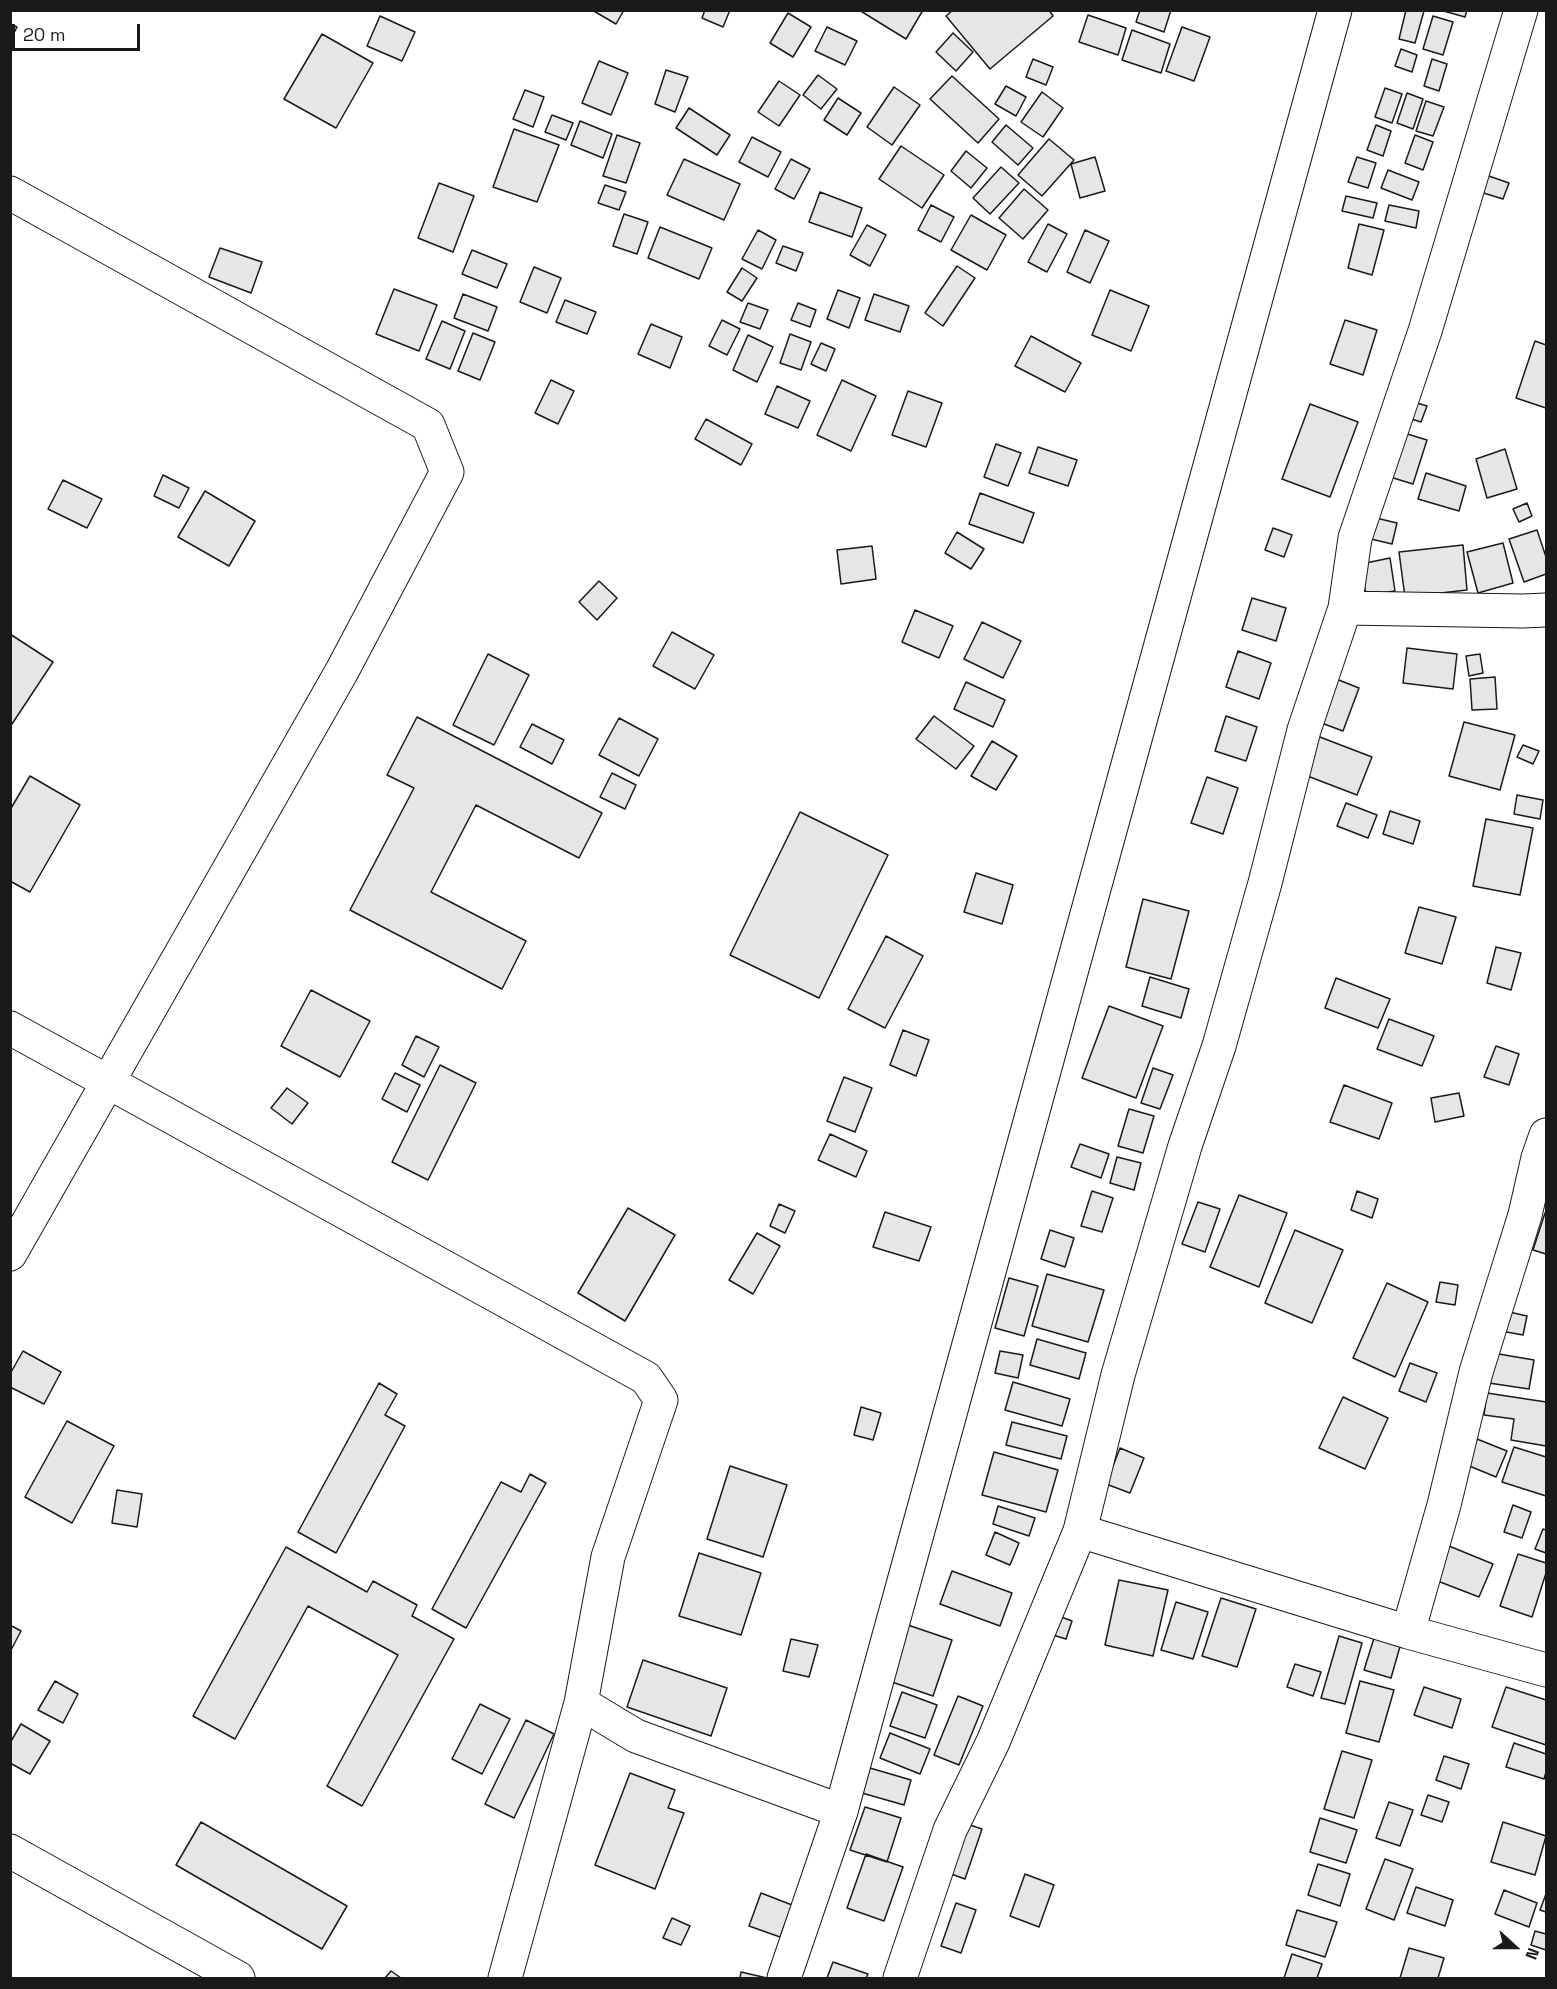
<!DOCTYPE html>
<style>
body{margin:0}
#map{position:relative;width:1557px;height:1989px;overflow:hidden;background:#fff;font-family:"Space Grotesk",sans-serif}
canvas{display:block}
.frame{position:absolute;inset:0;border:12px solid #1a1a1a;pointer-events:none}
.north{position:absolute;left:1485px;top:1917px;width:60px;height:60px;-webkit-text-stroke:4px #fff;paint-order:stroke;rotate:111deg;font-size:16px;font-weight:700;line-height:24px;text-align:center;color:#1a1a1a}
.north::after{content:'';display:block;margin:auto;width:21px;height:27px;background:#1a1a1a;clip-path:polygon(50% 0,100% 100%,50% 72%,0 100%)}
.scale{position:absolute;left:12px;top:24px;width:128px;height:27px;box-sizing:border-box;border:3px solid #1a1a1a;border-top:0;padding-left:8px;font-size:18px;line-height:21px;white-space:nowrap;color:#1a1a1a;-webkit-text-stroke:4px #fff;paint-order:stroke}
</style>
<div id="map">
<canvas width="1557" height="1989"></canvas>
<div class="frame"></div>
<div class="north">N</div>
<div class="scale">20 m</div>
</div>
<script>
const ctx = document.querySelector('canvas').getContext('2d');
ctx.lineJoin = 'round';
function paint(path, color) {
  ctx.fillStyle = color;
  ctx.fill(path, 'evenodd');
}
function poly(rows) {
  const path = new Path2D();
  for (const r of rows) {
    path.moveTo(r[0], r[1]);
    for (let i = 2; i < r.length; i += 2) path.lineTo(r[i], r[i + 1]);
  }
  return path;
}
function stroke(path, color, width, dash) {
  ctx.strokeStyle = color;
  ctx.lineWidth = width;
  ctx.lineCap = dash ? 'butt' : 'round';
  ctx.setLineDash(dash || []);
  ctx.stroke(path);
}
const building = poly([
 [592,10,624,10,616,24,592,10],
 [705,10,730,10,723,27,702,18,705,10],
 [859,10,923,10,906,39,859,10],
 [953,10,1049,10,1053,16,990,69,946,16,953,10],
 [1140,10,1171,10,1164,32,1136,22,1140,10],
 [1406,10,1424,11,1415,43,1399,39,1406,10],
 [1440,10,1467,10,1465,17,1440,10],
 [788,13,811,27,793,57,770,43,788,13],
 [1088,15,1126,28,1118,55,1079,42,1088,15],
 [380,16,415,32,402,61,367,46,380,16],
 [1433,16,1453,22,1443,55,1423,49,1433,16],
 [10,24,17,27,10,41,10,24],
 [827,27,857,41,845,65,815,51,827,27],
 [1182,27,1210,37,1194,81,1166,71,1182,27],
 [1132,30,1170,44,1161,73,1122,60,1132,30],
 [953,33,973,52,956,71,936,52,953,33],
 [322,34,373,63,336,128,284,99,322,34],
 [1401,49,1417,55,1412,72,1395,66,1401,49],
 [1033,59,1053,67,1046,85,1026,77,1033,59],
 [1432,59,1447,64,1439,91,1424,86,1432,59],
 [599,61,628,73,611,115,582,103,599,61],
 [666,70,688,77,675,112,655,104,666,70],
 [818,75,837,89,821,109,803,95,818,75],
 [952,76,999,119,978,143,930,99,952,76],
 [779,81,800,95,779,126,758,112,779,81],
 [1006,86,1026,97,1016,116,995,104,1006,86],
 [894,87,920,105,892,145,867,127,894,87],
 [1385,88,1402,94,1392,123,1375,117,1385,88],
 [525,90,544,97,533,127,513,119,525,90],
 [1042,92,1063,108,1043,137,1021,122,1042,92],
 [1407,93,1423,99,1413,129,1397,123,1407,93],
 [838,98,861,113,847,135,824,120,838,98],
 [1426,101,1444,107,1433,136,1416,131,1426,101],
 [689,108,730,135,717,155,676,128,689,108],
 [552,115,573,123,566,140,545,132,552,115],
 [580,121,612,134,603,158,571,145,580,121],
 [1006,125,1033,148,1018,165,992,142,1006,125],
 [1376,125,1391,131,1383,156,1367,150,1376,125],
 [514,129,559,145,537,202,493,187,514,129],
 [617,135,640,143,626,183,603,176,617,135],
 [1415,135,1433,142,1423,170,1405,163,1415,135],
 [752,137,781,152,768,177,739,162,752,137],
 [1049,139,1074,160,1042,196,1018,175,1049,139],
 [901,146,944,175,922,208,879,179,901,146],
 [966,151,987,168,971,188,951,171,966,151],
 [1095,157,1105,191,1080,198,1071,164,1095,157],
 [1357,157,1376,163,1368,188,1348,182,1357,157],
 [684,159,740,184,724,220,667,195,684,159],
 [791,159,810,169,794,199,775,189,791,159],
 [1001,167,1019,183,990,214,973,198,1001,167],
 [1388,170,1419,182,1412,200,1381,188,1388,170],
 [1483,174,1509,183,1503,199,1477,191,1483,174],
 [439,183,474,196,453,252,418,238,439,183],
 [605,185,626,192,619,210,598,203,605,185],
 [1024,189,1048,210,1023,239,999,218,1024,189],
 [820,192,862,208,852,237,809,222,820,192],
 [1346,196,1377,203,1373,218,1342,211,1346,196],
 [931,205,954,217,941,242,918,230,931,205],
 [1389,205,1419,211,1416,228,1385,221,1389,205],
 [624,214,648,222,637,254,613,246,624,214],
 [971,215,1006,235,987,270,951,250,971,215],
 [1048,224,1067,234,1047,272,1028,262,1048,224],
 [1359,224,1384,230,1372,275,1348,268,1359,224],
 [867,225,886,235,870,266,850,255,867,225],
 [660,227,712,248,699,279,648,258,660,227],
 [758,230,776,240,762,269,742,259,758,230],
 [1085,230,1109,241,1090,283,1067,272,1085,230],
 [783,246,803,253,796,271,776,263,783,246],
 [220,248,262,262,251,293,209,277,220,248],
 [472,250,507,264,497,288,462,274,472,250],
 [957,266,975,278,943,326,925,313,957,266],
 [534,267,561,278,547,313,520,302,534,267],
 [742,268,757,278,742,301,727,292,742,268],
 [394,289,437,305,419,351,376,334,394,289],
 [838,290,860,298,849,328,827,319,838,290],
 [1110,290,1149,306,1131,351,1092,335,1110,290],
 [463,294,497,307,488,331,454,318,463,294],
 [874,294,909,306,900,332,865,320,874,294],
 [565,300,596,312,587,334,556,322,565,300],
 [748,303,768,310,760,329,740,322,748,303],
 [798,303,816,310,810,327,791,320,798,303],
 [722,320,740,329,727,355,709,346,722,320],
 [1345,320,1377,330,1363,375,1330,364,1345,320],
 [442,321,465,331,450,369,426,359,442,321],
 [651,324,682,337,670,368,638,354,651,324],
 [473,333,495,342,480,380,458,371,473,333],
 [790,334,811,342,801,370,780,363,790,334],
 [748,335,773,347,757,382,733,370,748,335],
 [1031,336,1081,363,1065,392,1015,366,1031,336],
 [1535,341,1546,345,1546,408,1516,398,1535,341],
 [821,343,835,349,826,371,811,364,821,343],
 [551,380,574,391,558,424,535,413,551,380],
 [842,380,876,396,851,451,817,435,842,380],
 [777,386,810,401,798,428,765,414,777,386],
 [908,391,942,403,926,447,892,435,908,391],
 [1410,401,1427,406,1421,422,1405,417,1410,401],
 [1310,404,1358,422,1330,497,1282,479,1310,404],
 [706,419,752,444,741,465,695,439,706,419],
 [1404,433,1427,440,1413,484,1390,477,1404,433],
 [996,444,1021,453,1008,486,984,477,996,444],
 [1038,447,1077,460,1068,486,1029,473,1038,447],
 [1505,449,1517,489,1487,498,1476,459,1505,449],
 [1426,473,1466,486,1459,511,1418,499,1426,473],
 [163,475,189,488,179,508,154,496,163,475],
 [63,480,102,499,87,528,48,509,63,480],
 [205,491,255,521,229,566,178,537,205,491],
 [980,493,1034,513,1023,543,969,524,980,493],
 [1527,503,1532,516,1519,522,1513,509,1527,503],
 [1376,518,1397,523,1392,544,1371,539,1376,518],
 [1273,528,1292,535,1284,557,1265,550,1273,528],
 [1537,530,1546,557,1546,574,1524,582,1509,539,1537,530],
 [957,532,984,549,971,569,945,553,957,532],
 [1503,543,1513,583,1478,593,1467,552,1503,543],
 [1463,545,1467,590,1405,597,1399,552,1463,545],
 [872,546,876,579,841,584,837,550,872,546],
 [1390,558,1395,591,1366,595,1361,564,1390,558],
 [599,581,617,598,597,620,579,602,599,581],
 [1252,598,1286,608,1276,641,1242,630,1252,598],
 [915,610,953,626,939,658,902,642,915,610],
 [982,622,1021,641,1003,678,964,659,982,622],
 [672,632,714,655,695,689,653,666,672,632],
 [10,634,53,662,10,727,10,634],
 [1407,648,1457,654,1453,689,1403,683,1407,648],
 [1238,651,1271,663,1259,699,1226,687,1238,651],
 [488,654,529,675,494,745,453,725,488,654],
 [1480,654,1483,673,1469,676,1466,656,1480,654],
 [1326,675,1359,688,1343,731,1308,718,1326,675],
 [1495,677,1497,709,1472,710,1470,679,1495,677],
 [966,682,1005,700,993,727,954,709,966,682],
 [934,716,974,746,956,769,916,739,934,716],
 [1226,716,1257,727,1246,761,1215,751,1226,716],
 [417,717,602,813,579,858,476,805,431,892,526,941,502,989,350,910,414,788,387,775,417,717],
 [619,718,658,739,639,776,599,755,619,718],
 [1464,722,1515,735,1500,790,1449,776,1464,722],
 [532,724,564,740,552,764,520,747,532,724],
 [1312,734,1372,757,1357,795,1297,772,1312,734],
 [992,741,1017,756,996,790,971,776,992,741],
 [1523,745,1539,751,1533,764,1517,757,1523,745],
 [612,773,636,785,625,809,600,797,612,773],
 [30,776,80,805,30,892,10,881,10,810,30,776],
 [1207,777,1238,788,1223,834,1191,823,1207,777],
 [1517,795,1543,800,1540,819,1514,814,1517,795],
 [1346,803,1377,815,1368,838,1337,826,1346,803],
 [1390,811,1420,821,1413,844,1383,834,1390,811],
 [800,812,888,855,819,998,730,955,800,812],
 [1486,819,1533,828,1520,895,1473,886,1486,819],
 [976,873,1013,885,1002,924,964,912,976,873],
 [1143,899,1189,911,1171,979,1126,967,1143,899],
 [1419,907,1456,917,1442,964,1405,953,1419,907],
 [886,936,923,956,885,1028,848,1009,886,936],
 [1496,947,1521,953,1511,990,1487,983,1496,947],
 [1150,977,1189,989,1181,1018,1142,1006,1150,977],
 [1336,978,1390,999,1378,1028,1325,1008,1336,978],
 [311,990,370,1021,340,1077,281,1046,311,990],
 [1109,1006,1163,1026,1136,1098,1082,1078,1109,1006],
 [1389,1019,1434,1036,1422,1066,1377,1049,1389,1019],
 [903,1030,929,1040,916,1076,890,1065,903,1030],
 [416,1036,439,1047,424,1077,402,1065,416,1036],
 [1496,1046,1519,1054,1509,1085,1484,1077,1496,1046],
 [440,1065,476,1083,428,1180,392,1162,440,1065],
 [1153,1068,1173,1075,1160,1109,1141,1103,1153,1068],
 [395,1073,420,1085,407,1112,382,1099,395,1073],
 [844,1077,872,1088,855,1132,827,1121,844,1077],
 [1344,1085,1392,1103,1379,1139,1330,1122,1344,1085],
 [287,1088,308,1103,292,1124,271,1108,287,1088],
 [1459,1093,1464,1116,1435,1122,1431,1098,1459,1093],
 [1129,1109,1154,1116,1143,1153,1118,1146,1129,1109],
 [830,1134,867,1151,856,1177,818,1160,830,1134],
 [1080,1144,1109,1154,1101,1178,1071,1167,1080,1144],
 [1117,1157,1141,1163,1134,1190,1110,1183,1117,1157],
 [1092,1191,1113,1198,1102,1232,1081,1226,1092,1191],
 [1357,1191,1378,1199,1372,1218,1351,1210,1357,1191],
 [1239,1195,1287,1213,1259,1287,1210,1267,1239,1195],
 [1198,1202,1220,1209,1205,1252,1182,1244,1198,1202],
 [779,1204,795,1211,785,1233,770,1226,779,1204],
 [628,1208,675,1235,625,1321,578,1293,628,1208],
 [885,1212,931,1227,919,1261,873,1247,885,1212],
 [1545,1213,1546,1213,1546,1254,1533,1250,1545,1213],
 [1050,1230,1074,1238,1065,1267,1041,1259,1050,1230],
 [1295,1230,1343,1250,1312,1323,1265,1303,1295,1230],
 [757,1233,780,1246,753,1294,729,1280,757,1233],
 [1047,1274,1104,1290,1088,1342,1032,1326,1047,1274],
 [1009,1278,1038,1286,1024,1336,995,1328,1009,1278],
 [1440,1282,1458,1285,1455,1305,1436,1302,1440,1282],
 [1387,1283,1428,1302,1395,1377,1353,1358,1387,1283],
 [1505,1311,1527,1316,1523,1335,1501,1331,1505,1311],
 [1037,1339,1086,1353,1079,1379,1030,1365,1037,1339],
 [23,1351,61,1372,44,1404,10,1387,10,1374,23,1351],
 [1000,1351,1023,1355,1018,1378,995,1373,1000,1351],
 [1487,1352,1534,1360,1529,1389,1482,1382,1487,1352],
 [1410,1363,1437,1373,1426,1402,1399,1391,1410,1363],
 [1013,1382,1070,1399,1062,1426,1005,1410,1013,1382],
 [379,1383,397,1394,385,1415,405,1426,336,1553,298,1532,379,1383],
 [1487,1393,1546,1402,1546,1446,1511,1440,1514,1419,1484,1415,1487,1393],
 [1343,1397,1388,1418,1365,1469,1319,1448,1343,1397],
 [861,1407,881,1413,873,1440,854,1435,861,1407],
 [67,1421,114,1446,72,1523,25,1497,67,1421],
 [1012,1422,1067,1436,1061,1459,1006,1445,1012,1422],
 [1477,1439,1507,1451,1496,1477,1467,1465,1477,1439],
 [1514,1447,1546,1457,1546,1496,1502,1482,1514,1447],
 [1120,1448,1144,1458,1130,1493,1106,1484,1120,1448],
 [994,1452,1058,1470,1046,1512,982,1495,994,1452],
 [730,1466,787,1485,763,1557,707,1539,730,1466],
 [530,1474,546,1483,466,1628,432,1609,501,1482,521,1492,530,1474],
 [117,1490,142,1494,137,1527,112,1523,117,1490],
 [1513,1505,1531,1512,1522,1538,1504,1532,1513,1505],
 [998,1506,1035,1518,1029,1536,993,1524,998,1506],
 [1543,1529,1546,1530,1546,1553,1535,1549,1543,1529],
 [995,1532,1019,1543,1010,1565,986,1555,995,1532],
 [1449,1546,1493,1564,1479,1597,1435,1580,1449,1546],
 [286,1547,367,1592,373,1581,417,1605,412,1616,454,1639,362,1806,327,1786,398,1655,308,1606,235,1739,193,1716,286,1547],
 [699,1553,761,1573,741,1635,679,1616,699,1553],
 [1518,1554,1546,1563,1546,1573,1532,1617,1500,1606,1518,1554],
 [952,1571,1012,1593,1000,1626,940,1604,952,1571],
 [1119,1580,1168,1590,1153,1656,1105,1645,1119,1580],
 [1221,1598,1256,1609,1237,1667,1202,1656,1221,1598],
 [1176,1602,1208,1612,1193,1659,1161,1650,1176,1602],
 [1053,1614,1072,1621,1066,1639,1046,1633,1053,1614],
 [902,1623,952,1640,933,1696,883,1679,902,1623],
 [10,1625,21,1631,10,1652,10,1625],
 [1375,1635,1401,1643,1391,1678,1364,1670,1375,1635],
 [1339,1636,1362,1643,1345,1704,1321,1698,1339,1636],
 [791,1639,818,1645,809,1677,783,1671,791,1639],
 [643,1660,727,1688,711,1736,627,1707,643,1660],
 [1295,1664,1321,1672,1313,1696,1287,1687,1295,1664],
 [55,1681,78,1694,63,1723,38,1710,55,1681],
 [1360,1681,1394,1690,1379,1742,1346,1733,1360,1681],
 [1424,1687,1461,1699,1452,1728,1414,1715,1424,1687],
 [1506,1687,1546,1700,1546,1745,1492,1727,1506,1687],
 [902,1692,937,1705,925,1738,890,1726,902,1692],
 [958,1696,983,1706,959,1765,934,1755,958,1696],
 [480,1704,510,1719,482,1774,452,1759,480,1704],
 [526,1720,554,1734,514,1818,485,1804,526,1720],
 [21,1724,50,1741,30,1774,10,1763,10,1743,21,1724],
 [890,1733,930,1749,920,1774,880,1758,890,1733],
 [1514,1743,1546,1754,1546,1772,1544,1779,1506,1767,1514,1743],
 [1342,1751,1372,1760,1354,1818,1324,1809,1342,1751],
 [1444,1756,1469,1764,1461,1789,1436,1780,1444,1756],
 [870,1768,911,1780,904,1805,862,1793,870,1768],
 [630,1773,675,1790,668,1808,684,1813,655,1889,595,1865,630,1773],
 [1428,1795,1449,1802,1442,1822,1421,1815,1428,1795],
 [1389,1802,1413,1810,1400,1846,1376,1838,1389,1802],
 [865,1807,901,1818,887,1862,850,1850,865,1807],
 [1320,1818,1357,1830,1346,1863,1310,1852,1320,1818],
 [201,1822,347,1906,322,1949,176,1865,201,1822],
 [961,1822,982,1829,965,1879,943,1871,961,1822],
 [1503,1822,1546,1836,1535,1875,1491,1862,1503,1822],
 [866,1854,903,1867,884,1921,847,1908,866,1854],
 [1385,1859,1413,1869,1394,1920,1366,1909,1385,1859],
 [1318,1864,1350,1874,1340,1906,1308,1895,1318,1864],
 [1025,1874,1054,1885,1039,1927,1010,1916,1025,1874],
 [1416,1887,1453,1900,1445,1926,1407,1913,1416,1887],
 [1504,1890,1537,1903,1529,1927,1495,1914,1504,1890],
 [761,1893,792,1905,780,1937,749,1926,761,1893],
 [1546,1894,1546,1912,1540,1910,1546,1894],
 [956,1903,976,1910,961,1953,941,1946,956,1903],
 [1297,1910,1337,1922,1325,1957,1286,1945,1297,1910],
 [672,1918,690,1926,681,1945,663,1938,672,1918],
 [1535,1931,1546,1934,1546,1950,1531,1945,1535,1931],
 [1409,1948,1444,1958,1438,1978,1400,1978,1409,1948],
 [1292,1954,1322,1964,1317,1978,1284,1978,1292,1954],
 [833,1962,868,1974,866,1978,827,1978,833,1962],
 [391,1971,401,1978,385,1978,391,1971],
 [741,1972,767,1978,740,1978,741,1972]
]);
paint(building, '#e6e6e6');
stroke(building, '#1a1a1a', 1.5);
const minor = poly([
 [10,193,428,425,447,472,342,671,10,1254],
 [1345,608,1523,611,1546,610],
 [10,1028,646,1378,661,1400,608,1557,581,1703,636,1736,841,1811],
 [1080,1531,1408,1632,1546,1670],
 [1408,1632,1444,1505,1476,1372,1525,1215,1538,1158,1546,1135],
 [10,1851,238,1978],
 [505,1978,581,1703],
 [900,1978,950,1830,993,1742,1080,1531,1118,1375,1185,1146,1219,1046,1265,883,1304,730,1345,608,1355,538,1425,331,1521,10]
]);
const secondary = poly([
 [784,1978,841,1811,1335,10]
]);
stroke(minor, '#1a1a1a', 35);
stroke(secondary, '#1a1a1a', 35);
stroke(minor, '#fff', 33);
stroke(secondary, '#fff', 33);
</script>
